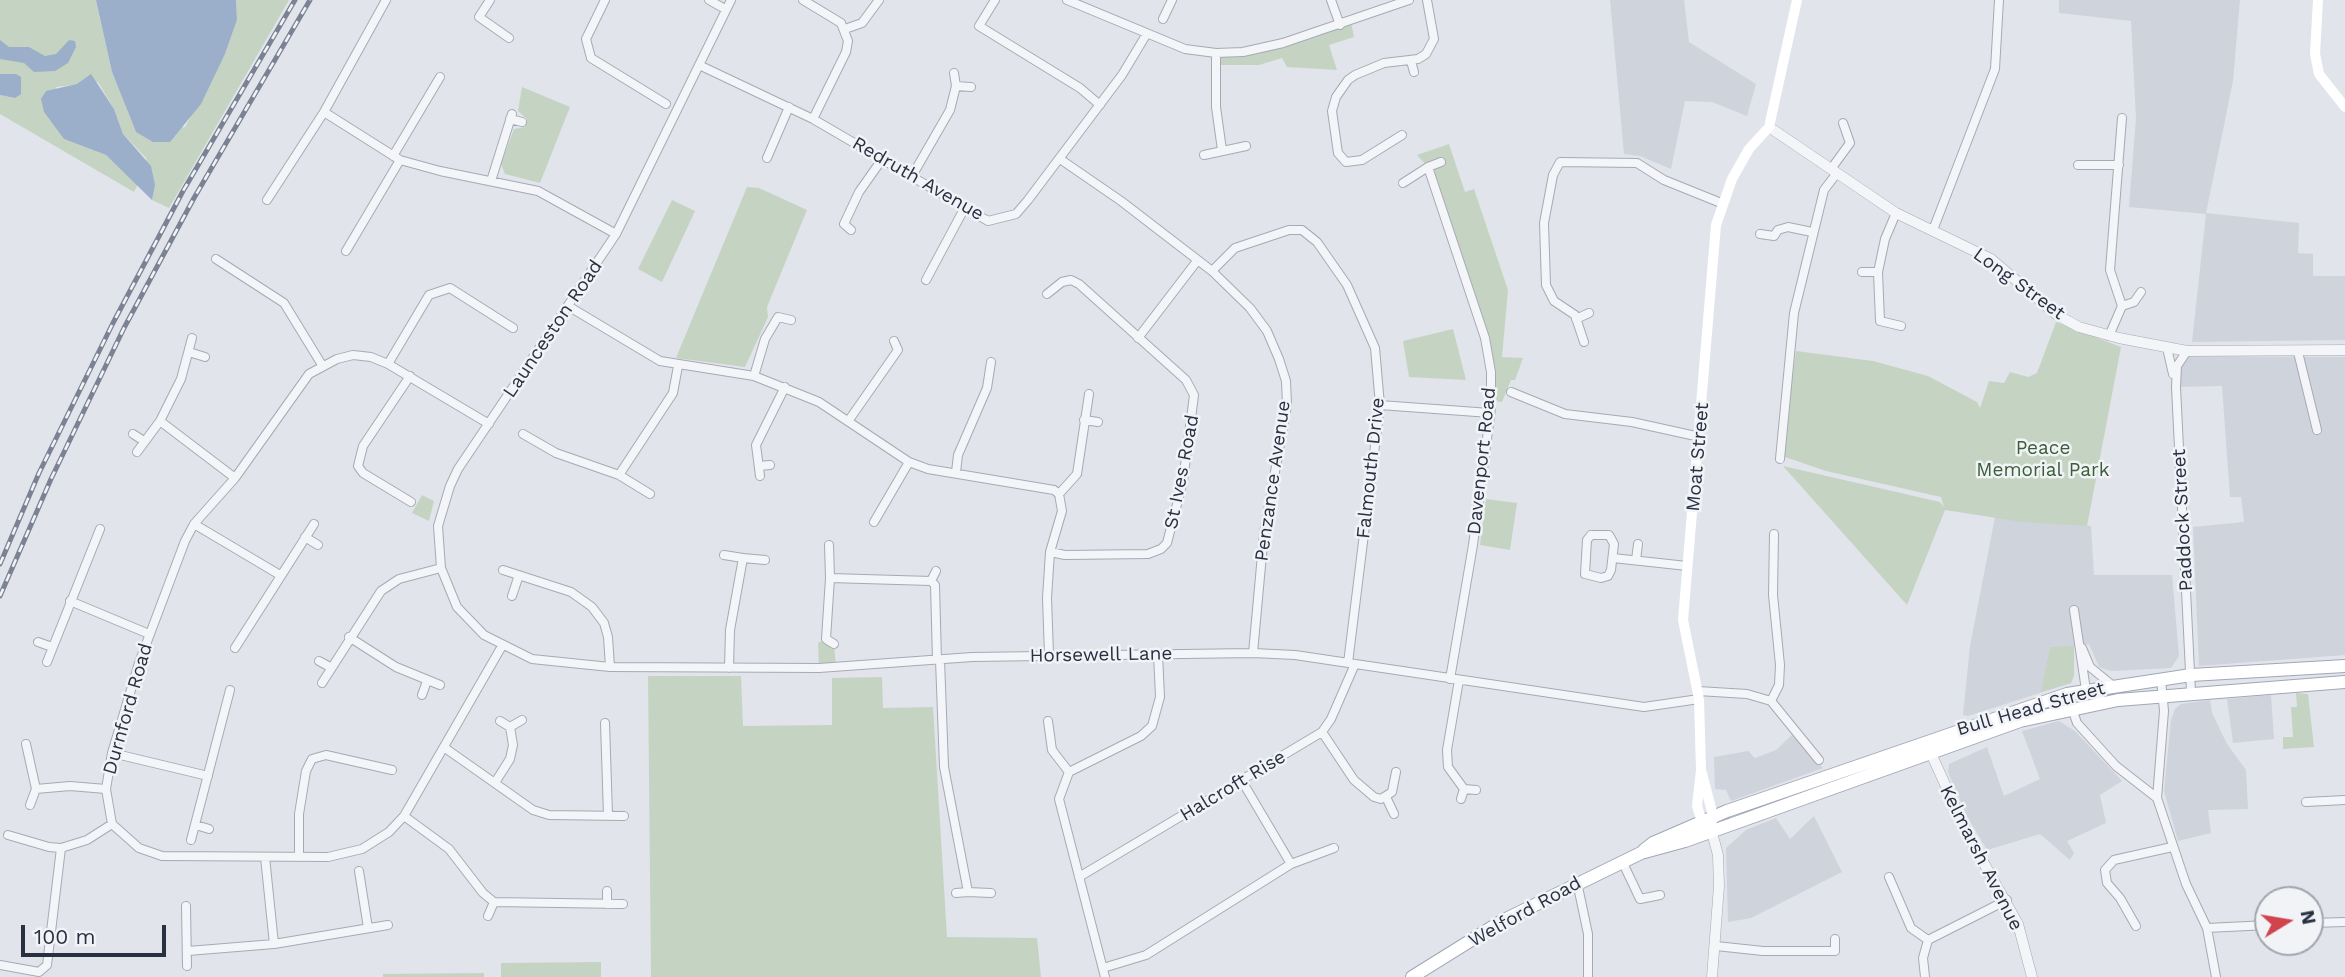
<!DOCTYPE html>
<style>
body{margin:0}
#map{position:relative;width:2345px;height:977px;overflow:hidden;background:#e1e4ea;font-family:"Work Sans",sans-serif}
canvas{display:block}
.north{position:absolute;left:2254px;top:886px;width:70px;height:70px;box-sizing:border-box;background:#f1f3f7;border:2px solid #a1a5af;border-radius:50%;rotate:79deg;font-size:19px;font-weight:700;line-height:28px;text-align:center;color:#293042}
.north::after{content:'';display:block;margin:auto;width:24px;height:32px;background:#d1444e;clip-path:polygon(50% 0,100% 100%,50% 72%,0 100%)}
.scale{position:absolute;left:21px;top:925px;width:145px;height:32px;box-sizing:border-box;border:4px solid #293042;border-top:0;padding-left:9px;font-size:21px;line-height:24px;white-space:nowrap;color:#293042;-webkit-text-stroke:5px #f1f3f7;paint-order:stroke}
</style>
<div id="map">
<canvas width="2345" height="977"></canvas>
<div class="north">N</div>
<div class="scale">100 m</div>
</div>
<script>
const ctx = document.querySelector('canvas').getContext('2d');
ctx.lineJoin = 'round';
function paint(path, color) {
  ctx.fillStyle = color;
  ctx.fill(path, 'evenodd');
}
function poly(rows) {
  const path = new Path2D();
  for (const r of rows) {
    path.moveTo(r[0], r[1]);
    for (let i = 2; i < r.length; i += 2) path.lineTo(r[i], r[i + 1]);
  }
  return path;
}
function stroke(path, color, width, dash) {
  ctx.strokeStyle = color;
  ctx.lineWidth = width;
  ctx.lineCap = dash ? 'butt' : 'round';
  ctx.setLineDash(dash || []);
  ctx.stroke(path);
}
function write(font, color, halo, rows, align = 'center') {
  ctx.font = font + ' "Work Sans",sans-serif';
  ctx.lineWidth = 5;
  ctx.setLineDash([]);
  ctx.textBaseline = 'middle';
  ctx.strokeStyle = halo;
  ctx.fillStyle = color;
  for (const [text, x, y, turn = 0] of rows) {
    ctx.save();
    ctx.translate(x, y);
    ctx.rotate((+turn || 0) * Math.PI / 180);
    ctx.textAlign = isNaN(turn) ? turn : align;
    if (halo) ctx.strokeText(text, 0, 0);
    ctx.fillText(text, 0, 0);
    ctx.restore();
  }
}
paint(poly([
 [1610,0,1684,0,1689,42,1756,84,1747,116,1712,102,1685,101,1671,169,1640,156,1624,154],
 [2059,0,2240,0,2233,81,2206,213,2299,223,2298,253,2313,254,2313,276,2345,276,2345,340,2192,342,2206,214,2129,207,2136,118,2131,21,2059,13],
 [2187,351,2196,356,2345,357,2345,655,2199,666,2193,527,2244,522,2241,497,2230,497,2222,386,2176,387,2177,366],
 [1995,517,2091,526,2094,575,2172,575,2179,656,2171,668,2111,671,2099,667,2089,644,2074,646,2074,675,2071,683,1968,716,1963,715,1970,646],
 [2271,695,2274,739,2233,743,2227,699],
 [2210,700,2212,713,2227,744,2246,770,2248,809,2208,810,2211,833,2178,841,2164,791,2171,720,2175,709,2181,704],
 [2059,721,2075,731,2122,781,2100,795,2106,823,2067,841,2074,853,2070,860,2040,834,1987,850,1967,816,1948,772,1949,764,1987,747,2004,796,2040,779,2022,731],
 [1793,734,1823,768,1731,801,1726,790,1715,789,1714,757,1748,751,1755,758,1776,750],
 [1814,816,1842,872,1751,918,1728,922,1726,848,1746,830,1776,818,1790,839]
]), '#cfd3dc');
paint(poly([
 [0,0,96,0,112,72,136,132,185,127,225,54,237,20,236,0,289,0,169,208,152,200,154,185,146,158,123,134,114,109,98,82,56,87,64,139,106,155,138,184,134,192,0,114,0,95,15,98,16,74,0,74],
 [1351,22,1354,37,1329,45,1337,70,1287,67,1282,58,1259,65,1216,65,1216,53,1243,52],
 [522,87,570,107,540,183,505,174,501,164,514,129,525,127,527,119,518,111],
 [1449,144,1465,192,1474,189,1508,290,1502,357,1523,358,1515,380,1511,380,1502,402,1491,401,1485,338,1428,167,1417,155],
 [747,187,759,188,807,210,767,307,768,317,745,367,676,358],
 [672,200,695,211,662,282,638,269],
 [2056,322,2121,347,2087,526,2022,522,1945,510,1907,605,1783,466,1940,502,1944,507,1941,497,1826,471,1782,456,1796,351,1873,361,1928,376,1977,402,1980,408,1989,381,2004,383,2010,372,2028,377,2037,373],
 [1453,329,1466,380,1409,377,1403,341],
 [422,495,434,501,429,521,412,513],
 [1486,499,1517,503,1510,550,1480,545],
 [826,639,834,644,836,668,819,668,818,643],
 [2074,646,2074,675,2071,683,2041,692,2050,647],
 [648,676,741,676,743,726,832,725,832,678,882,677,883,708,933,707,947,937,1037,938,1041,977,651,977],
 [2296,693,2308,694,2314,747,2283,749,2283,737,2293,737,2291,707,2297,707],
 [601,962,601,977,501,977,501,963],
 [484,973,484,977,383,977,383,974]
]), '#c5d4c2');
paint(poly([
 [96,0,236,0,237,20,225,54,201,104,170,142,153,142,136,132,112,72],
 [0,40,9,47,29,47,45,56,56,54,69,40,75,41,76,47,68,63,55,71,34,72,24,63,0,59],
 [0,74,16,74,21,77,21,94,15,98,0,95],
 [91,74,114,109,123,134,151,166,155,185,152,200,106,155,64,139,44,112,41,99,46,91,77,84]
]), '#9bafcb');
const minor = poly([
 [490,0,479,17,509,38],
 [605,0,586,39,591,58,666,104],
 [709,0,725,9],
 [731,0,616,234,458,469,450,486,438,526,441,568,457,607,484,635,532,659,610,667,819,668,972,657,1253,653,1295,655,1644,707,1699,699],
 [803,0,841,23,848,41,846,52,813,119],
 [995,0,979,26,1080,88,1100,105],
 [1067,0,1185,49,1216,53,1243,52,1283,43,1409,0],
 [1331,0,1340,25],
 [1163,19,1172,0],
 [845,29,862,23,879,0],
 [1216,53,1216,107,1222,150],
 [1411,61,1414,72],
 [699,65,813,119,988,221,1016,214,1028,200,1122,75,1146,35],
 [956,86,971,87],
 [324,112,400,160,440,171,538,191,616,234],
 [510,119,522,122],
 [1402,135,1362,160,1346,162,1338,153,1332,111,1336,97,1348,80,1355,75,1384,63,1418,59,1426,54,1434,39,1427,0],
 [1204,155,1246,146],
 [393,156,440,77],
 [767,158,789,107],
 [1060,159,1121,201,1212,271,1250,308,1267,331,1279,359,1286,381,1287,405,1264,533,1253,653],
 [2078,165,2119,165],
 [1428,167,1441,162],
 [1831,169,1850,143,1843,123],
 [912,176,950,110,956,86,954,73],
 [491,181,512,114],
 [1403,183,1428,167,1485,338,1491,372,1491,408,1473,545,1450,679],
 [267,200,324,112,386,0],
 [1896,213,1885,239,1878,272,1880,321,1901,326],
 [851,230,844,224,859,192,883,158],
 [1933,230,1995,69,1999,0],
 [1760,234,1774,236,1778,230,1788,227,1812,232],
 [346,251,400,160],
 [216,259,284,303,322,365],
 [1212,271,1235,248,1289,230,1302,230,1317,242,1347,285,1375,348,1380,405,1348,663],
 [1862,272,1878,272],
 [926,280,964,209],
 [1047,294,1062,282,1071,280,1079,284,1186,380,1194,395,1183,481,1167,543,1161,549,1148,554,1065,555,1050,552],
 [568,306,660,361,754,376,819,402,909,462,928,469,1054,490,1059,494],
 [2122,306,2134,302,2141,292],
 [1576,319,1589,313],
 [2109,336,2122,306,2110,270,2122,118],
 [1138,338,1197,261],
 [1584,342,1575,315,1554,301,1546,285,1544,223,1553,175,1560,162,1637,163,1664,180,1721,203],
 [2167,348,2173,374],
 [2187,351,2177,366,2176,387,2191,692],
 [189,352,205,357],
 [2298,352,2317,430],
 [388,364,429,295,450,288,513,328],
 [410,376,363,446,358,466,363,473,411,502],
 [754,376,765,339,778,317,791,320],
 [1511,392,1565,414,1632,422,1700,437],
 [1380,405,1490,413],
 [849,420,898,350,894,341],
 [1084,420,1098,422],
 [160,421,235,478],
 [489,424,388,364,371,357,353,355,337,359,309,374,235,478,194,524,185,541,139,663,112,753,106,789,112,824,139,848,162,856,328,857,362,849,389,832,404,816,502,646],
 [133,434,144,441],
 [523,434,556,453,619,475,673,393,678,366],
 [137,452,160,421,181,379,192,338],
 [1780,459,1794,313,1824,190,1837,173],
 [759,466,770,465],
 [956,472,958,455,987,388,991,362],
 [619,475,650,494],
 [760,476,756,445,785,387],
 [874,522,909,462],
 [194,524,280,575],
 [1591,535,1609,535,1614,544,1611,570,1608,576,1601,578,1585,574,1587,540,1591,535],
 [305,537,318,545],
 [829,545,830,578,931,581,935,585,937,660],
 [724,555,743,558,730,630,729,668],
 [743,558,765,560],
 [1613,558,1687,566],
 [1636,560,1638,544],
 [503,570,571,592,592,607,604,623,608,637,610,667],
 [830,578,826,639,834,644],
 [931,581,936,571],
 [512,596,519,575],
 [70,601,149,634],
 [2074,610,2086,690,2104,702],
 [349,637,396,667,440,685],
 [38,642,52,647],
 [235,648,314,524],
 [2082,648,2090,667,2112,685],
 [1049,655,1047,598,1050,552,1062,511,1059,494,1077,474,1089,394],
 [940,660,944,767,968,892,991,893],
 [319,661,330,667],
 [47,662,100,529],
 [1459,680,1447,750,1448,767,1464,789,1476,790],
 [322,683,381,591,399,579,441,568],
 [1698,691,1747,694,1771,701,1819,760],
 [2067,694,2077,723,2116,766,2157,798,2186,884,2207,928,2216,977],
 [422,695,427,681],
 [1771,701,1779,685,1780,665,1773,595,1774,534],
 [500,721,510,727,522,720],
 [1048,721,1052,750,1069,772],
 [605,723,608,815],
 [1322,732,1354,780,1374,797,1381,799,1392,792,1396,772],
 [26,744,36,789,30,805],
 [445,748,533,810,549,815,624,816],
 [112,753,208,776],
 [496,781,510,759,513,745,510,727],
 [1242,781,1291,864],
 [36,789,70,786,106,789],
 [1386,797,1394,814],
 [2157,798,2164,711,2161,679],
 [1461,799,1464,789],
 [2306,802,2345,800],
 [404,816,449,849,483,893,494,902,623,904],
 [196,825,209,829],
 [8,835,49,847,61,848,87,840,112,824],
 [191,840,230,690],
 [265,857,274,944],
 [299,857,299,814,306,771,312,759,326,755,392,770],
 [1622,861,1640,899,1660,895],
 [359,871,368,928],
 [1079,877,1322,732,1331,719,1355,664],
 [1889,877,1911,928,1928,940],
 [1577,882,1588,934,1588,977],
 [956,893,968,892],
 [607,904,607,891],
 [186,906,187,966],
 [488,916,494,902],
 [2310,923,2345,922],
 [2136,926,2120,898,2107,883,2105,870,2114,860,2172,847],
 [2207,928,2268,925],
 [1716,946,1763,951,1835,951,1835,939],
 [188,951,274,944,388,925],
 [0,965,39,972,47,965,61,848],
 [1103,968,1146,955,1291,864,1334,848],
 [1105,977,1059,799,1069,772,1141,736,1152,726,1160,697,1158,654],
 [1925,977,1923,958,1928,940,2007,900]
]);
const tertiary = poly([
 [1769,127,1896,213,1991,259,2057,315,2079,327,2119,338,2187,351,2345,350],
 [1929,749,1968,835,2018,924,2032,977],
 [1711,829,1718,855,1719,886,1712,977]
]);
const primary = poly([
 [1644,850,1653,843,1727,811,2067,694,2191,675,2345,666],
 [1412,977,1502,921,1641,853,1685,841,2020,721,2118,700,2345,682]
]);
stroke(minor, '#a6aab4', 10);
stroke(tertiary, '#a6aab4', 11);
stroke(primary, '#a0a7b6', 14);
stroke(minor, '#f4f5f8', 8);
stroke(tertiary, '#f4f5f8', 10);
stroke(poly([
 [2318,0,2315,54,2319,74,2345,107],
 [1702,773,1713,816,1711,825],
 [1707,826,1702,822,1697,806,1701,770,1699,699,1683,620,1716,225,1732,179,1749,149,1769,127,1797,0]
]), '#fff', 10);
stroke(primary, '#fff', 12);
const rail = poly([
 [0,564,39,473,113,323,183,191,295,0],
 [0,596,51,479,124,328,194,198,310,0]
]);
stroke(rail, '#7a8294', 5);
stroke(rail, '#f1f3f7', 2.5, [8]);
write('19px', '#293042', '#f1f3f7', [
 ["Redruth Avenue",918,179,30],
 ["Long Street",2019,284,36],
 ["Launceston Road",553,329,-56],
 ["Moat Street",1698,457,-85],
 ["Davenport Road",1482,461,-84],
 ["Falmouth Drive",1371,468,-84],
 ["St Ives Road",1182,472,-79],
 ["Penzance Avenue",1273,481,-82],
 ["Paddock Street",2183,520,-93],
 ["Horsewell Lane",1101,655,-1],
 ["Durnford Road",128,709,-74],
 ["Bull Head Street",2031,709,-16],
 ["Halcroft Rise",1233,786,-31],
 ["Kelmarsh Avenue",1981,858,63],
 ["Welford Road",1525,912,-29]
]);
write('19px', '#3a5e36', '#f1f3f7', [
 ["Peace",2043,448],
 ["Memorial Park",2043,470]
]);
</script>
